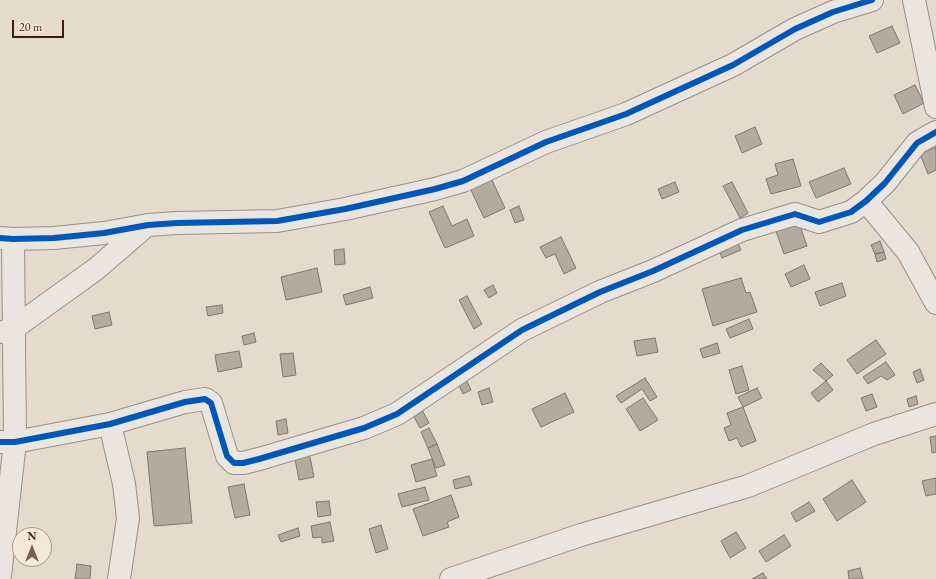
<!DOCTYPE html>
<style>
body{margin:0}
#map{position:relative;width:936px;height:579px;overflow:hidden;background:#e4dbcd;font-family:"EB Garamond",serif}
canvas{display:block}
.north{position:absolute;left:12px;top:527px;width:40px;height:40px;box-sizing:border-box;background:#f4e9d8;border:1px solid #ac9787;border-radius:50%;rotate:0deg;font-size:11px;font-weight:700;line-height:16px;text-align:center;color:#3f1d0d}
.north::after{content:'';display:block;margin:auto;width:14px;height:18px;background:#796050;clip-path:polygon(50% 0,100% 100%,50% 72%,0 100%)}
.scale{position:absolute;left:12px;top:20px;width:52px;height:18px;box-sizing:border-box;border:2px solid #3f1d0d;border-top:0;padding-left:5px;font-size:12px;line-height:14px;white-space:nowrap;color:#3f1d0d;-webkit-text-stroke:3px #f4e9d8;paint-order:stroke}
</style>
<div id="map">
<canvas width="936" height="579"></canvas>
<div class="north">N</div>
<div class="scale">20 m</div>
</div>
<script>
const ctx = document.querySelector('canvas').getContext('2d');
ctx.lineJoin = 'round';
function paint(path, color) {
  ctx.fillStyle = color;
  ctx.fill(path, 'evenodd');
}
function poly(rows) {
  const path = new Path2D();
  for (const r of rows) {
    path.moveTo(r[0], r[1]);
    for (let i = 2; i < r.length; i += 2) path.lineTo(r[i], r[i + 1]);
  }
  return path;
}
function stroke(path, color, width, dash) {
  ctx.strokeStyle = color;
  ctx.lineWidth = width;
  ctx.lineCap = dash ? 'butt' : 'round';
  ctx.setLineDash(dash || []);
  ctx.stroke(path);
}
const building = poly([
 [892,26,900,43,877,53,869,36,892,26],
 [915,85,924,103,903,114,894,95,915,85],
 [755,127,762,144,742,153,735,136,755,127],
 [936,147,936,170,928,174,920,154,936,147],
 [793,159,801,186,771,194,766,179,778,175,775,164,793,159],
 [844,168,851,184,816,198,809,182,844,168],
 [491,178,505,208,484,218,470,188,491,178],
 [675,182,679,192,662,199,658,189,675,182],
 [732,182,748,213,740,218,723,186,732,182],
 [443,206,452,226,467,219,474,236,445,248,429,212,443,206],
 [519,206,524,220,515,223,510,210,519,206],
 [799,223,807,246,784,254,776,231,799,223],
 [561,237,576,268,564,274,555,254,546,258,540,247,561,237],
 [880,241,884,252,875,254,871,245,880,241],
 [738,243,741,250,722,258,719,250,738,243],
 [344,249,345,264,335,265,334,250,344,249],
 [884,252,886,259,877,262,875,254,884,252],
 [804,265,810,279,791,287,785,274,804,265],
 [317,268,322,292,286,300,281,277,317,268],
 [741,278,746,293,750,292,757,312,713,326,702,289,741,278],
 [842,283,846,296,820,306,815,292,842,283],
 [493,285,497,293,489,298,484,290,493,285],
 [370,287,373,298,346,305,343,295,370,287],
 [467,296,482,324,474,329,459,300,467,296],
 [222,305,223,313,208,316,206,307,222,305],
 [109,312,112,325,95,329,92,316,109,312],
 [749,319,753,329,730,338,726,329,749,319],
 [254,333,256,342,244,345,242,336,254,333],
 [655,338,658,352,637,356,634,341,655,338],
 [876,340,886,354,857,374,847,360,876,340],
 [717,343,720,353,703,358,700,349,717,343],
 [239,351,242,367,218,372,215,355,239,351],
 [293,353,296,375,283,377,280,354,293,353],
 [886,362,895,375,887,380,881,376,868,384,863,377,886,362],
 [821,363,833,375,826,381,813,370,821,363],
 [742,366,749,390,736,394,729,370,742,366],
 [920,369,924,380,917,383,913,372,920,369],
 [645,378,657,397,650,401,642,389,621,403,616,396,645,378],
 [466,379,471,390,463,394,458,383,466,379],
 [826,381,833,390,818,402,811,393,826,381],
 [489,388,493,402,482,405,478,392,489,388],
 [757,388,762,398,743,407,738,397,757,388],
 [565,393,574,412,541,427,532,409,565,393],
 [872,394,877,407,866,411,861,398,872,394],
 [916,396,918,404,909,407,907,399,916,396],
 [643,398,658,420,640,431,626,409,643,398],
 [743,407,756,441,741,447,737,438,729,441,724,428,731,425,727,413,743,407],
 [421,408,429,423,420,428,412,413,421,408],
 [286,419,288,433,278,435,276,421,286,419],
 [429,428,437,444,428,448,421,432,429,428],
 [936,436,936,452,932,453,930,437,936,436],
 [437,444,445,465,436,468,428,448,437,444],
 [185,448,192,523,154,526,147,452,185,448],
 [309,452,314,477,299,480,294,454,309,452],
 [432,459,437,476,416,482,411,465,432,459],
 [469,476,472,485,455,489,453,480,469,476],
 [936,478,936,494,926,496,922,481,936,478],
 [852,480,866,502,837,521,823,499,852,480],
 [244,484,250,515,235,518,228,487,244,484],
 [425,487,429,500,402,507,398,494,425,487],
 [451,495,459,517,447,522,449,527,423,536,413,509,451,495],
 [329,501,331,515,318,517,316,502,329,501],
 [809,502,815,511,796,522,791,513,809,502],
 [330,522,334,541,322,543,322,537,313,538,311,526,330,522],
 [381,525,388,549,376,553,369,529,381,525],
 [298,528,300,536,281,542,278,535,298,528],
 [736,532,746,548,730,558,721,541,736,532],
 [784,535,791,546,766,562,759,551,784,535],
 [77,564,91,566,90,579,75,579,77,564],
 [860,568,863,579,849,579,848,571,860,568],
 [763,573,767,579,752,579,763,573]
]);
paint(building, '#b3aaa0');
stroke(building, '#80766c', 1);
const minor = poly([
 [914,0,936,107],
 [866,201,908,252,936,303],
 [0,238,13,239,54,238,104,233,148,225,177,223,277,221,345,209,435,189,463,181,546,142,626,114,733,65,795,29,833,12,872,0],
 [3,332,14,328,96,269,147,225],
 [110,424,124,484,128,518,119,579],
 [0,442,15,442,110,424,185,402,205,399,211,403,227,456,234,463,243,463,259,459,364,428,397,414,522,330,600,292,653,271,742,230,795,214,819,222,851,212,866,201,885,183,917,143,936,132],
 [0,576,15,442,13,239],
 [451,579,581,535,748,486,874,434,936,414]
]);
stroke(minor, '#998f85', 24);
stroke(minor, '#eae5de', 22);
stroke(poly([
 [0,238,13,239,54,238,104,233,148,225,177,223,277,221,345,209,435,189,463,181,546,142,626,114,733,65,795,29,833,12,872,0],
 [0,442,15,442,110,424,185,402,205,399,211,403,227,456,234,463,243,463,259,459,364,428,397,414,522,330,600,292,653,271,742,230,795,214,819,222,851,212,866,201,885,183,917,143,936,132]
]), '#0057b8', 6);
</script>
